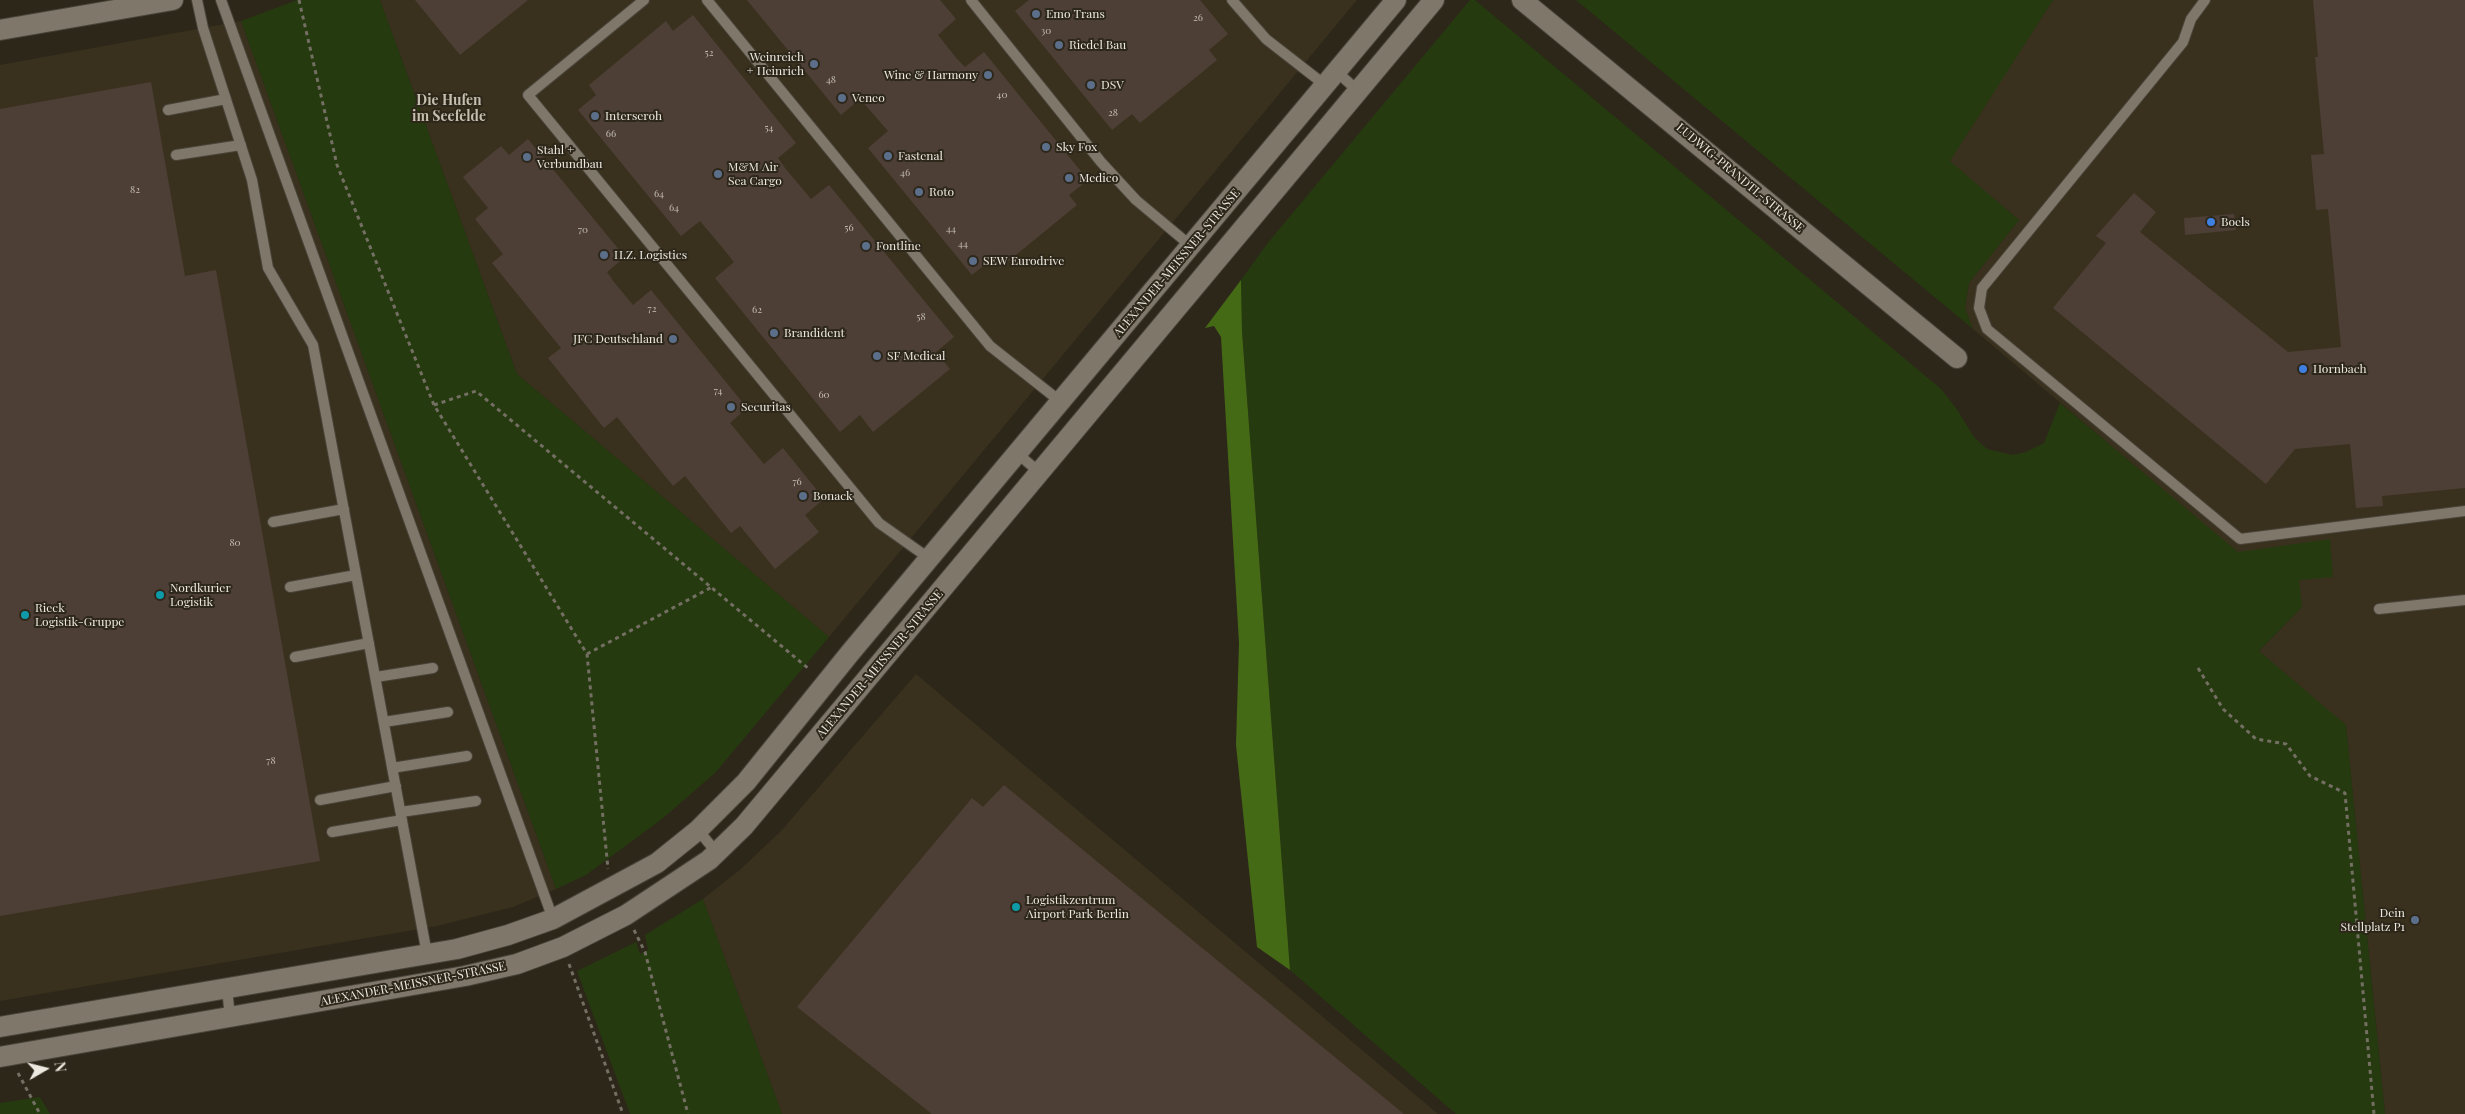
<!DOCTYPE html>
<style>
body{margin:0}
#map{position:relative;width:2465px;height:1114px;overflow:hidden;background:#2d271a;font-family:"Playfair Display",serif}
canvas{display:block}
.north{position:absolute;left:20px;top:1044px;width:50px;height:50px;-webkit-text-stroke:4px #2d271a;paint-order:stroke;rotate:82deg;font-size:14px;font-weight:700;line-height:20px;text-align:center;color:#ede9e0}
.north::after{content:'';display:block;margin:auto;width:18px;height:22px;background:#ede9e0;clip-path:polygon(50% 0,100% 100%,50% 72%,0 100%)}
</style>
<div id="map">
<canvas width="2465" height="1114"></canvas>
<div class="north">N</div>
</div>
<script>
const ctx = document.querySelector('canvas').getContext('2d');
ctx.lineJoin = 'round';
function paint(path, color) {
  ctx.fillStyle = color;
  ctx.fill(path, 'evenodd');
}
function poly(rows) {
  const path = new Path2D();
  for (const r of rows) {
    path.moveTo(r[0], r[1]);
    for (let i = 2; i < r.length; i += 2) path.lineTo(r[i], r[i + 1]);
  }
  return path;
}
function stroke(path, color, width, dash) {
  ctx.strokeStyle = color;
  ctx.lineWidth = width;
  ctx.lineCap = dash ? 'butt' : 'round';
  ctx.setLineDash(dash || []);
  ctx.stroke(path);
}
function write(font, color, halo, rows, align = 'center') {
  ctx.font = font + ' "Playfair Display",serif';
  ctx.lineWidth = 4;
  ctx.setLineDash([]);
  ctx.textBaseline = 'middle';
  ctx.strokeStyle = halo;
  ctx.fillStyle = color;
  for (const [text, x, y, turn = 0] of rows) {
    ctx.save();
    ctx.translate(x, y);
    ctx.rotate((+turn || 0) * Math.PI / 180);
    ctx.textAlign = isNaN(turn) ? turn : align;
    if (halo) ctx.strokeText(text, 0, 0);
    ctx.fillText(text, 0, 0);
    ctx.restore();
  }
}
paint(poly([
 [380,0,1357,0,829,637,517,374],
 [2053,0,2465,0,2465,1114,2385,1114,2346,726,2259,651,2302,607,1973,329,1965,308,1969,283,2019,220,1949,161],
 [241,21,556,889,513,907,437,926,0,1001,0,65],
 [916,674,1438,1114,782,1114,703,899,742,868,782,830]
]), '#39311e');
paint(poly([
 [297,0,380,0,517,374,829,637,715,773,662,819,586,875,556,889,241,21],
 [1470,0,1475,0,1941,389,1956,408,1974,437,1987,449,2013,455,2026,452,2044,443,2060,403,2238,552,2330,539,2333,577,2299,580,2302,607,2259,651,2346,725,2385,1114,1456,1114,1290,970,1242,332,1241,280,1267,244],
 [1576,0,2053,0,1950,161,2019,220,1969,283,1965,308,1973,329],
 [703,899,782,1114,630,1114,577,971,636,942,640,954,648,950,645,935],
 [40,1097,50,1114,0,1114,0,1103]
]), '#263a0f');
paint(poly([
 [1241,280,1242,332,1290,970,1257,947,1236,745,1239,643,1221,337,1214,326,1205,328]
]), '#456a15');
paint(poly([
 [415,0,528,0,460,55],
 [747,0,940,0,956,19,938,35,957,59,965,67,984,52,1088,180,1069,195,1077,205,1000,268,992,259,972,275,868,148,888,131,868,108,860,99,841,115],
 [1029,0,1200,0,1228,34,1209,50,1217,60,1140,123,1132,114,1112,130,1015,11],
 [2313,0,2465,0,2465,488,2382,496,2383,506,2356,508,2350,444,2295,449,2266,484,2053,308,2106,243,2096,236,2134,193,2156,212,2140,232,2288,352,2341,347,2328,209,2316,210,2311,155,2324,154,2315,57,2318,57],
 [693,15,796,143,778,158,785,168,811,199,829,185,954,337,936,352,950,369,873,432,860,415,840,432,715,278,734,262,721,246,700,221,681,236,578,110,596,95,589,85,666,21,673,31],
 [151,82,185,276,216,270,320,861,0,916,0,109],
 [528,139,625,257,607,272,614,282,633,305,651,290,747,408,730,423,749,446,764,464,783,448,824,499,805,515,819,532,775,569,740,526,731,533,685,476,673,486,617,417,604,428,548,358,561,348,492,263,503,254,475,219,488,208,463,177,501,146,509,155],
 [2234,214,2236,230,2185,235,2184,218],
 [1004,785,1404,1114,932,1114,797,1007,972,798,983,807]
]), '#4d3f36');
const service = poly([
 [197,0,203,28,252,180,268,268,313,345,427,954],
 [221,0,553,919],
 [644,0,528,95,879,523,930,559],
 [707,0,990,346,1061,402],
 [971,0,1101,162,1136,200,1191,246],
 [1232,0,1266,39,1325,85],
 [2205,0,2191,19,2183,42,1982,288,1979,308,1987,329,2240,539,2465,511],
 [1336,71,1358,91],
 [168,110,226,99],
 [176,155,241,145],
 [1018,454,1039,472],
 [273,522,344,509],
 [290,587,356,575],
 [2379,609,2465,600],
 [295,657,369,643],
 [376,677,433,668],
 [384,722,448,712],
 [392,768,467,756],
 [320,800,396,786],
 [401,812,476,801],
 [698,830,717,853],
 [332,832,402,820],
 [227,989,230,1017]
]);
const minor = poly([
 [1522,0,1957,358],
 [0,30,173,0],
 [0,1027,457,949,508,935,553,919,657,863,698,830,746,782,850,653,1396,0],
 [0,1057,465,976,517,964,563,947,626,915,709,860,744,826,1434,0]
]);
stroke(service, '#49443a', 12);
stroke(minor, '#49443a', 22);
stroke(poly([
 [299,0,337,165,434,405,587,654,608,869],
 [434,405,476,391,809,669],
 [587,654,712,587],
 [2198,668,2223,709,2256,739,2286,744,2310,776,2345,793,2374,1114],
 [634,930,645,952,688,1114],
 [569,964,623,1114],
 [18,1073,40,1114]
]), '#746f63', 3, [4, 4]);
stroke(service, '#7f7769', 10);
stroke(minor, '#7f7769', 20);
for (const [x, y, r, color] of [
 [1036,14,5,"#5c6f8a"],
 [1059,45,5,"#5c6f8a"],
 [814,64,5,"#5c6f8a"],
 [988,75,5,"#5c6f8a"],
 [1091,85,5,"#5c6f8a"],
 [842,98,5,"#5c6f8a"],
 [595,116,5,"#5c6f8a"],
 [1046,147,5,"#5c6f8a"],
 [888,156,5,"#5c6f8a"],
 [527,157,5,"#5c6f8a"],
 [718,174,5,"#5c6f8a"],
 [1069,178,5,"#5c6f8a"],
 [919,192,5,"#5c6f8a"],
 [2211,222,5,"#3f7fe0"],
 [866,246,5,"#5c6f8a"],
 [604,255,5,"#5c6f8a"],
 [973,261,5,"#5c6f8a"],
 [774,333,5,"#5c6f8a"],
 [673,339,5,"#5c6f8a"],
 [877,356,5,"#5c6f8a"],
 [2303,369,5,"#3f7fe0"],
 [731,407,5,"#5c6f8a"],
 [803,496,5,"#5c6f8a"],
 [160,595,5,"#0f9aa8"],
 [25,615,5,"#0f9aa8"],
 [1016,907,5,"#0f9aa8"],
 [2415,920,5,"#5c6f8a"]
]) {
  const dot = new Path2D();
  dot.arc(x, y, r, 0, 2 * Math.PI);
  ctx.fillStyle = color;
  ctx.fill(dot);
  stroke(dot, '#2d271a', 2);
}
write('10px', '#c5beb6', null, [
 ["26",1198,18],
 ["30",1046,31],
 ["52",709,53],
 ["48",831,80],
 ["40",1002,95],
 ["28",1113,113],
 ["54",769,128],
 ["66",611,134],
 ["46",905,173],
 ["82",135,190],
 ["64",659,194],
 ["64",674,208],
 ["56",849,228],
 ["44",951,229],
 ["70",583,230],
 ["44",963,244],
 ["72",652,309],
 ["62",757,310],
 ["58",921,317],
 ["74",718,391],
 ["60",824,395],
 ["76",797,482],
 ["80",235,543],
 ["78",271,761]
]);
write('12px', '#ede9e0', '#2d271a', [
 ["Emo Trans",1046,14],
 ["Riedel Bau",1069,45],
 ["Weinreich",804,57,"right"],
 ["+ Heinrich",804,71,"right"],
 ["Wine & Harmony",978,75,"right"],
 ["DSV",1101,85],
 ["Veneo",852,98],
 ["Interseroh",605,116],
 ["Sky Fox",1056,147],
 ["Stahl +",537,150],
 ["Verbundbau",537,164],
 ["Fastenal",898,156],
 ["M&M Air",728,167],
 ["Sea Cargo",728,181],
 ["Medico",1079,178],
 ["Roto",929,192],
 ["Boels",2221,222],
 ["Fontline",876,246],
 ["H.Z. Logistics",614,255],
 ["SEW Eurodrive",983,261],
 ["Brandident",784,333],
 ["JFC Deutschland",663,339,"right"],
 ["SF Medical",887,356],
 ["Hornbach",2313,369],
 ["Securitas",741,407],
 ["Bonack",813,496],
 ["Nordkurier",170,588],
 ["Logistik",170,602],
 ["Rieck",35,608],
 ["Logistik-Gruppe",35,622],
 ["Logistikzentrum",1026,900],
 ["Airport Park Berlin",1026,914],
 ["Dein",2405,913,"right"],
 ["Stellplatz P1",2405,927,"right"]
], 'left');
write('12px', '#ede9e0', '#2d271a', [
 ["LUDWIG-PRANDTL-STRASSE",1740,178,40],
 ["ALEXANDER-MEISSNER-STRASSE",1177,263,-50],
 ["ALEXANDER-MEISSNER-STRASSE",880,664,-50],
 ["ALEXANDER-MEISSNER-STRASSE",413,984,-11]
]);
write('bold 14px', '#c6beae', '#2d271a', [
 ["Die Hufen",449,101],
 ["im Seefelde",449,117]
]);
</script>
